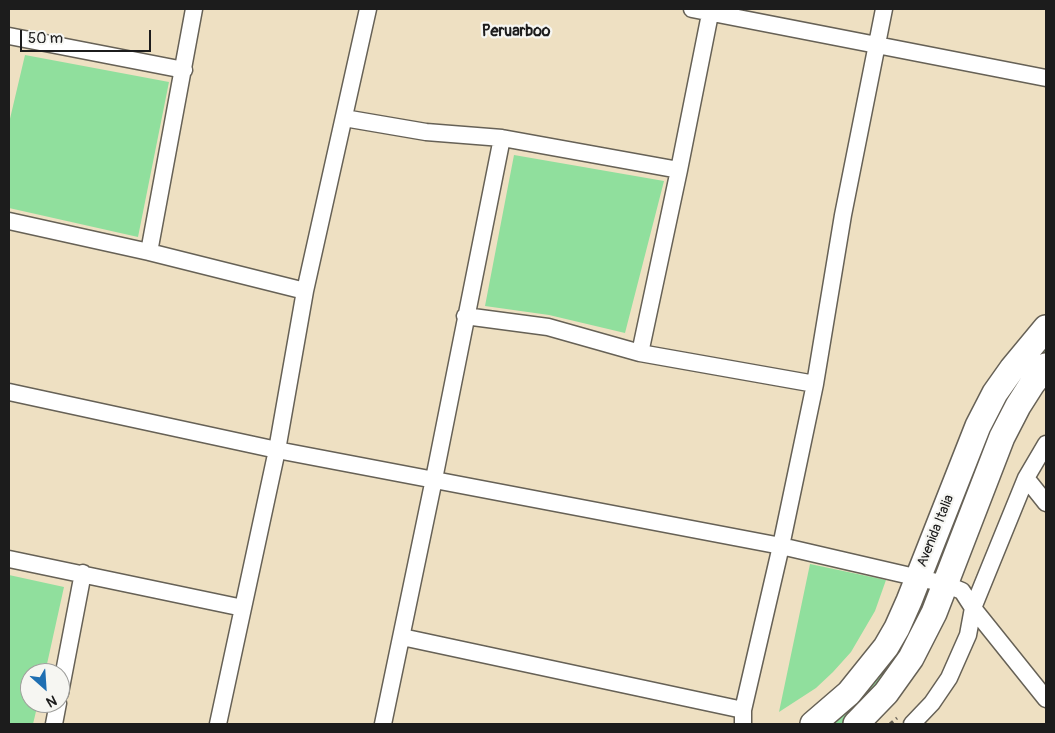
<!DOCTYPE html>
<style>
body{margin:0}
#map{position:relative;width:1055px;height:733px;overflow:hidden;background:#eee0c2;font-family:Pangolin,sans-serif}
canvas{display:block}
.frame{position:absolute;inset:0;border:10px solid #1c1c1c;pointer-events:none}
.north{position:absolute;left:20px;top:663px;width:50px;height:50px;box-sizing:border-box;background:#f6f6f2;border:1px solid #9f9f9c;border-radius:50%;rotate:154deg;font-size:14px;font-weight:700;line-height:20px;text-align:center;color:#1c1c1c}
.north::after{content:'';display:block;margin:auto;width:18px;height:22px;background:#1f6fb2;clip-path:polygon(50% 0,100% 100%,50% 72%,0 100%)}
.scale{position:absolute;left:20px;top:30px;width:131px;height:22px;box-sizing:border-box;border:2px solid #1c1c1c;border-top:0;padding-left:6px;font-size:15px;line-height:18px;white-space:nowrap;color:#1c1c1c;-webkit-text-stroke:4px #f6f6f2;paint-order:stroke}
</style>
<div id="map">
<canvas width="1055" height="733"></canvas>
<div class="frame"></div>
<div class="north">N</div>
<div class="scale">50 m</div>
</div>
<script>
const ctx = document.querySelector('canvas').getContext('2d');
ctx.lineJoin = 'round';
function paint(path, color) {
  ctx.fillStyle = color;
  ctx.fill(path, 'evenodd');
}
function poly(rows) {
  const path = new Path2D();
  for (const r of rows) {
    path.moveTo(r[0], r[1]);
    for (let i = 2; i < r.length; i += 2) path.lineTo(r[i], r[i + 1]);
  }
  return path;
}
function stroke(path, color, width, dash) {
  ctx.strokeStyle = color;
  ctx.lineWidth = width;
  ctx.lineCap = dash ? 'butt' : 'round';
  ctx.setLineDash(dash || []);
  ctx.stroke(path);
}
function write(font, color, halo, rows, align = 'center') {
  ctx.font = font + ' Pangolin,sans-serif';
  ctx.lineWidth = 4.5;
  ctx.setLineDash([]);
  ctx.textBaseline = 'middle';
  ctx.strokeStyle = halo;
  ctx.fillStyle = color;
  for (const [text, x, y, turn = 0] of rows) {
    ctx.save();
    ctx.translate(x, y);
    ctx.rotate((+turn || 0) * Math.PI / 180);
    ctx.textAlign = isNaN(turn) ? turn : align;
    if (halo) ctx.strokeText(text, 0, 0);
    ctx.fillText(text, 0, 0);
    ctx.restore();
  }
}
paint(poly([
 [25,55,169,82,138,237,9,208,9,123],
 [514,155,664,181,625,333,549,315,485,306],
 [1042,346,1046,349,1046,353,1027,378,946,556,938,554,987,429,1004,397],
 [810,564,886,580,875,611,851,652,833,672,816,688,779,712],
 [9,575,64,587,45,673,30,673,30,703,38,703,33,724,9,724],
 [918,605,924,608,900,659,849,718,842,724,833,724,872,686,894,656]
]), '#90df9d');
const minor = poly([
 [692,9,1046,78],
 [9,36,184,70],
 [344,118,426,132,502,138,679,170],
 [9,221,149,252,305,291],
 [149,252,194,9],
 [465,316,548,327,640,353,815,384],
 [640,353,679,170,711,9],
 [9,392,277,450,781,546,945,584,962,591,973,608,1046,699],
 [1026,478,1046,503],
 [9,559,243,608],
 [402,637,743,710],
 [60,693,83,573],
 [54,724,58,703],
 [218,724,277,450,305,291,368,9],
 [383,724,434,479,502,138],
 [743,724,743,710,781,546,815,384,843,215,884,9],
 [912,724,932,703,949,678,968,635,973,608,1026,478,1046,444]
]);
const primary = poly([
 [813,724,849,693,886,647,897,628,909,601,978,426,995,393,1012,369,1046,328],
 [856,724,886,693,911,658,934,613,1002,437,1018,406,1032,384,1046,366]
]);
stroke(minor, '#666156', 19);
stroke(primary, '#666156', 28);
stroke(poly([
 [890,724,897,718]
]), '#666156', 3, [4, 4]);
stroke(minor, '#fff', 16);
stroke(primary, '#fff', 25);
write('14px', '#1c1c1c', '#f6f6f2', [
 ["Avenida Italia",936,531,-68]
]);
write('bold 16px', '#1c1c1c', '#f6f6f2', [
 ["Peruarboo",516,32]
]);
</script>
